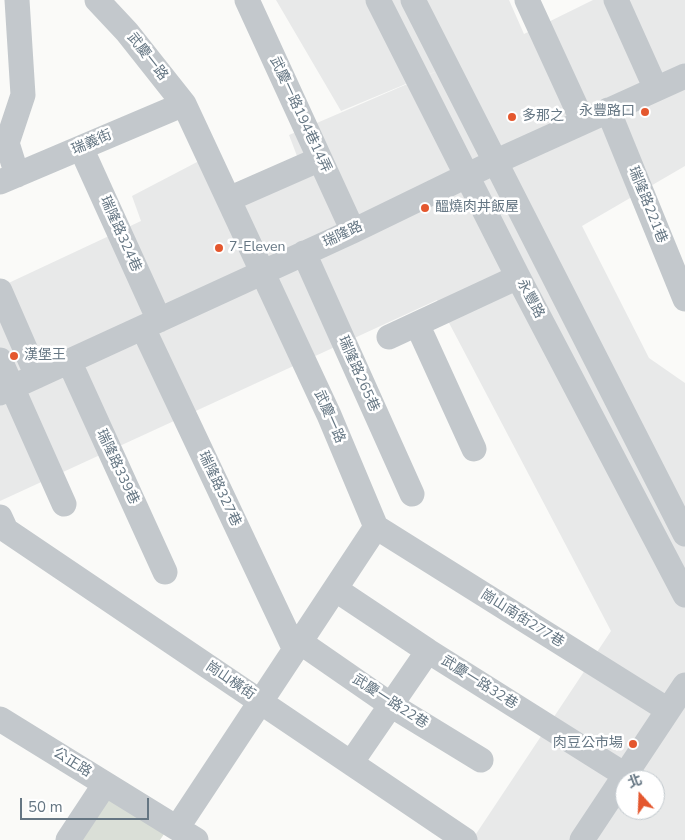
<!DOCTYPE html>
<meta charset="utf-8">
<style>
body{margin:0}
#map{position:relative;width:685px;height:840px;overflow:hidden;background:#fafaf8;font-family:"Nunito Sans","Noto Sans TC",sans-serif}
canvas{display:block}
.north{position:absolute;left:615px;top:770px;width:50px;height:50px;box-sizing:border-box;background:#fff;border:1px solid #c1c8cd;border-radius:50%;rotate:340deg;font-size:14px;font-weight:700;line-height:20px;text-align:center;color:#657683}
.north::after{content:'';display:block;margin:auto;width:18px;height:22px;background:#e4572e;clip-path:polygon(50% 0,100% 100%,50% 72%,0 100%)}
.scale{position:absolute;left:20px;top:798px;width:129px;height:22px;box-sizing:border-box;border:2px solid #657683;border-top:0;padding-left:6px;font-size:15px;line-height:18px;white-space:nowrap;color:#657683;-webkit-text-stroke:4px #fff;paint-order:stroke}
</style>
<div id="map">
<canvas width="685" height="840"></canvas>
<div class="north">北</div>
<div class="scale">50 m</div>
</div>
<script>
const ctx = document.querySelector('canvas').getContext('2d');
ctx.lineJoin = 'round';
function paint(path, color) {
  ctx.fillStyle = color;
  ctx.fill(path, 'evenodd');
}
function poly(rows) {
  const path = new Path2D();
  for (const r of rows) {
    path.moveTo(r[0], r[1]);
    for (let i = 2; i < r.length; i += 2) path.lineTo(r[i], r[i + 1]);
  }
  return path;
}
function stroke(path, color, width, dash) {
  ctx.strokeStyle = color;
  ctx.lineWidth = width;
  ctx.lineCap = dash ? 'butt' : 'round';
  ctx.setLineDash(dash || []);
  ctx.stroke(path);
}
function write(font, color, halo, rows, align = 'center') {
  ctx.font = font + ' "Nunito Sans","Noto Sans TC",sans-serif';
  ctx.lineWidth = 5;
  ctx.setLineDash([]);
  ctx.textBaseline = 'middle';
  ctx.strokeStyle = halo;
  ctx.fillStyle = color;
  for (const [text, x, y, turn = 0] of rows) {
    ctx.save();
    ctx.translate(x, y);
    ctx.rotate((+turn || 0) * Math.PI / 180);
    ctx.textAlign = isNaN(turn) ? turn : align;
    if (halo) ctx.strokeText(text, 0, 0);
    ctx.fillText(text, 0, 0);
    ctx.restore();
  }
}
paint(poly([
 [276,0,509,0,524,34,593,0,685,0,685,166,582,226,649,358,685,383,685,840,472,840,611,631,437,300,0,501,0,287,141,221,132,196,199,161,217,191,297,156,289,135,449,66,341,111],
 [625,780,655,780,655,810,625,810]
]), '#e8e9e9');
paint(poly([
 [98,791,164,834,160,840,65,840]
]), '#dadfd7');
stroke(poly([
 [97,0,127,32,184,104,329,415,376,527,177,828],
 [247,0,353,231],
 [378,0,518,277,685,595],
 [413,0,685,534],
 [527,0,583,122],
 [616,0,656,89],
 [608,110,685,299],
 [81,148,159,320],
 [17,175,7,143,23,95,17,0],
 [0,182,184,104],
 [229,199,320,159],
 [304,253,412,494],
 [0,291,37,376],
 [417,324,474,449],
 [143,328,295,650],
 [389,337,518,277],
 [0,360,64,504],
 [69,361,165,572],
 [0,393,353,231,495,162,685,76],
 [0,517,6,530,465,840],
 [376,527,668,710],
 [335,589,428,651,625,775],
 [300,642,391,705,481,760],
 [0,719,196,840],
 [351,763,428,651],
 [68,840,105,784],
 [582,840,685,685]
]), '#c3c8cc', 25);
for (const [x, y, r, color] of [
 [645,112,5,"#e4572e"],
 [512,117,5,"#e4572e"],
 [425,208,5,"#e4572e"],
 [219,248,5,"#e4572e"],
 [14,356,5,"#e4572e"],
 [633,744,5,"#e4572e"]
]) {
  const dot = new Path2D();
  dot.arc(x, y, r, 0, 2 * Math.PI);
  ctx.fillStyle = color;
  ctx.fill(dot);
  stroke(dot, '#fff', 2);
}
write('14px', '#657683', '#fff', [
 ["武慶一路",147,57,52],
 ["武慶一路194巷14弄",300,115,65],
 ["瑞義街",92,143,-23],
 ["瑞隆路221巷",647,205,68],
 ["瑞隆路324巷",120,234,66],
 ["瑞隆路",343,235,-25],
 ["永豐路",530,299,62],
 ["瑞隆路265巷",358,374,66],
 ["武慶一路",329,417,66],
 ["瑞隆路339巷",117,467,65],
 ["瑞隆路327巷",219,489,65],
 ["崗山南街277巷",522,619,32],
 ["崗山橫街",230,681,34],
 ["武慶一路32巷",479,683,32],
 ["武慶一路22巷",390,702,33],
 ["公正路",72,763,32]
]);
write('14px', '#657683', '#fff', [
 ["永豐路口",635,112,"right"],
 ["多那之",522,117],
 ["醞燒肉丼飯屋",435,208],
 ["7-Eleven",229,248],
 ["漢堡王",24,356],
 ["肉豆公市場",623,744,"right"]
], 'left');
</script>
